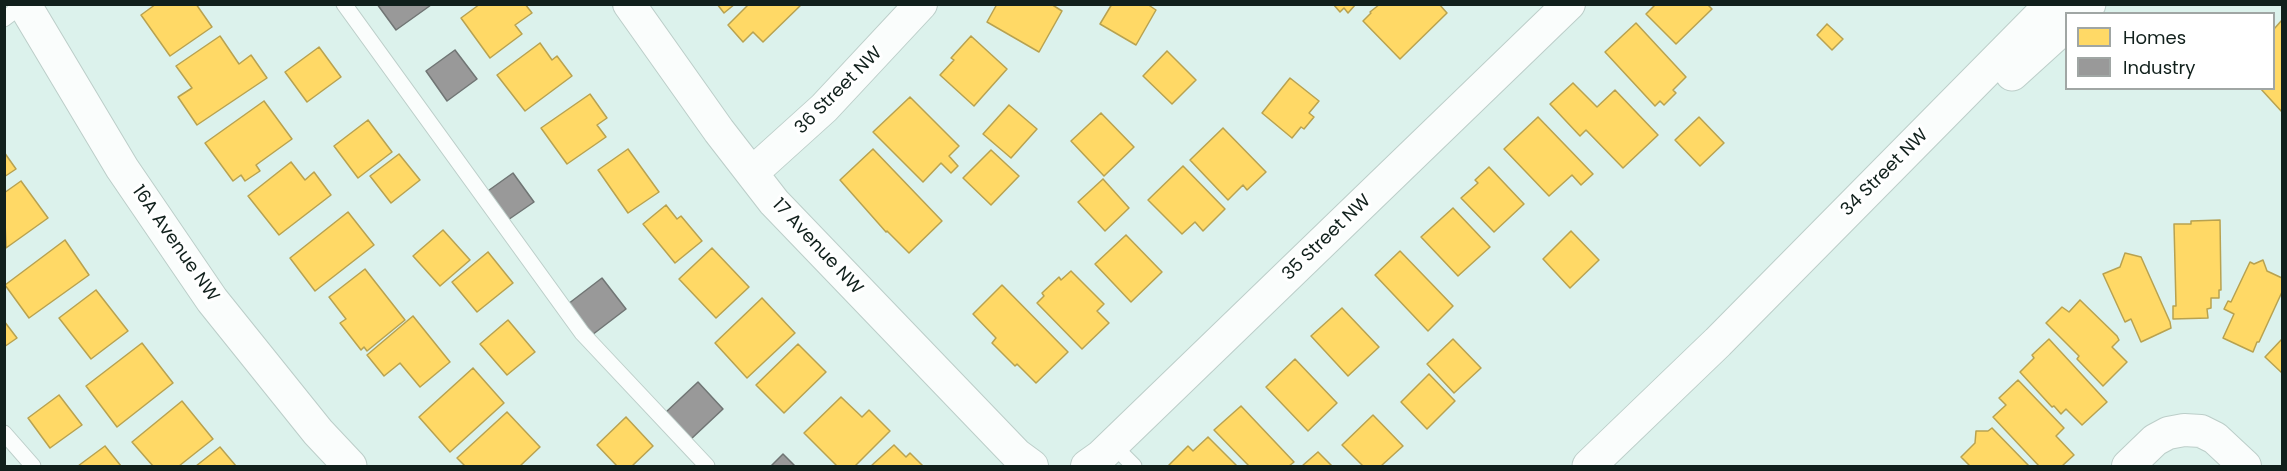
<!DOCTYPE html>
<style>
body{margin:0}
#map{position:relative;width:2287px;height:471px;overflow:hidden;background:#dcf2ec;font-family:Poppins,sans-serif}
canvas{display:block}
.frame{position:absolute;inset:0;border:6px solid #11201c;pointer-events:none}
.legend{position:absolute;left:2065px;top:12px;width:210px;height:78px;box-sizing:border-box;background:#fff;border:2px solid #a0a6a4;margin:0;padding:8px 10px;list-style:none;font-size:18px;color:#11201c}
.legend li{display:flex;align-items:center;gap:12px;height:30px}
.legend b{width:30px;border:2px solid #a0a6a4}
</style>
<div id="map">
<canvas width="2287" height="471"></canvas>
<div class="frame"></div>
<ul class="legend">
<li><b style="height:16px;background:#ffd966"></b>Homes</li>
<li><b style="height:16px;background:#999"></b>Industry</li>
</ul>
</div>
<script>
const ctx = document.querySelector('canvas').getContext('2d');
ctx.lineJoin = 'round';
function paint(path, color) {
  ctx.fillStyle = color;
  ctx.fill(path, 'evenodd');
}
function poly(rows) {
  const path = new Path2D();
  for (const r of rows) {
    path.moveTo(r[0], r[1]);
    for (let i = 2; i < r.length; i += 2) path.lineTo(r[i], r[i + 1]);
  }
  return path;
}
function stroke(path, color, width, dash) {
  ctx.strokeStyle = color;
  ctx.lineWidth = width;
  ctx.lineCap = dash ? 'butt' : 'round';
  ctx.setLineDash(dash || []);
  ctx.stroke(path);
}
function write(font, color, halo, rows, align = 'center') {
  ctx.font = font + ' Poppins,sans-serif';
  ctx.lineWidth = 6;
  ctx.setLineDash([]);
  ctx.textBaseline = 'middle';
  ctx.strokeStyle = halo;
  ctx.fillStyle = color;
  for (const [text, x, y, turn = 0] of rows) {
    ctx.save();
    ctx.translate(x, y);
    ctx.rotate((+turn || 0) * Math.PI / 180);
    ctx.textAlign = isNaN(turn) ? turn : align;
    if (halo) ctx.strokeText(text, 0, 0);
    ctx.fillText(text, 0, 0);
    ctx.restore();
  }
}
const homes = poly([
 [156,4,196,4,212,27,170,56,141,15,156,4],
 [480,4,525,4,532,13,515,25,522,34,490,58,461,18,480,4],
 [717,4,735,4,724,13,717,4],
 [749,4,802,4,763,42,753,32,743,42,728,25,749,4],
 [997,4,1051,4,1062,11,1039,52,987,22,997,4],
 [1112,4,1147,4,1156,10,1136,45,1100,24,1112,4],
 [1333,4,1356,4,1348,13,1344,8,1340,12,1333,4],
 [1380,4,1439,4,1447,13,1400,59,1363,21,1371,13,1370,12,1380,4],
 [1656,4,1707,4,1712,9,1676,44,1646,14,1656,4],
 [2282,20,2282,112,2260,88,2274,88,2274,29,2282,20],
 [1636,23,1686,77,1673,90,1676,93,1664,105,1660,101,1655,106,1605,52,1636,23],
 [1827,24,1843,39,1832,50,1817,35,1827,24],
 [220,36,239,64,251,55,267,78,197,125,178,97,192,88,176,66,220,36],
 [971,36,1007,69,974,106,940,75,954,60,951,58,971,36],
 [540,43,552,60,557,56,572,76,525,111,497,75,540,43],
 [319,47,341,77,307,102,285,72,319,47],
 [1167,51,1196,80,1172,104,1143,76,1167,51],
 [1290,78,1319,101,1309,113,1314,117,1304,129,1301,127,1292,138,1262,113,1290,78],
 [1573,83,1597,107,1615,90,1658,135,1623,168,1586,130,1580,136,1550,104,1573,83],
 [590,94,607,118,597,125,606,137,567,164,541,128,590,94],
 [910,97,959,146,949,156,958,166,951,173,941,163,923,182,873,132,910,97],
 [264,101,292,139,256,165,260,171,245,181,241,175,233,181,205,143,264,101],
 [1009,105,1037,129,1011,158,983,134,1009,105],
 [1101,113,1134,147,1104,176,1071,141,1101,113],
 [1538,117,1593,174,1581,185,1572,175,1549,196,1504,149,1538,117],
 [1699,117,1724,143,1700,166,1675,140,1699,117],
 [368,120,392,152,358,178,334,146,368,120],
 [1223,128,1266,172,1247,190,1243,185,1228,200,1190,160,1223,128],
 [628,149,659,192,628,213,598,170,628,149],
 [873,149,942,221,909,253,887,231,886,232,840,180,873,149],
 [991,150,1019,176,991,205,963,178,991,150],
 [4,152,16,169,4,177,4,152],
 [399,154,420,180,391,203,370,176,399,154],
 [291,162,305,180,314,172,331,195,279,235,248,196,291,162],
 [1183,166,1225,209,1203,231,1195,222,1182,234,1148,200,1183,166],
 [1489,167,1524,204,1494,232,1461,198,1478,183,1475,180,1489,167],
 [1103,179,1129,208,1105,231,1078,202,1103,179],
 [21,181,48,218,6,248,4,193,21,181],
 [666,205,677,219,681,216,702,241,675,263,643,224,666,205],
 [1453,208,1490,247,1458,276,1421,237,1453,208],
 [348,212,374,245,315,291,290,258,348,212],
 [2220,220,2221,290,2219,290,2219,298,2211,298,2211,308,2207,309,2208,318,2173,319,2173,306,2176,306,2174,224,2191,224,2191,221,2220,220],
 [443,230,470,260,440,286,413,256,443,230],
 [1571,231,1599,260,1570,288,1543,259,1571,231],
 [1126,235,1162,272,1131,302,1095,264,1126,235],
 [65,240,89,275,29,318,5,285,65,240],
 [712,248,749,287,716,318,679,279,712,248],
 [1400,251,1453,306,1428,331,1375,275,1400,251],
 [488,252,513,283,477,312,452,282,488,252],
 [2125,253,2141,257,2170,322,2171,328,2141,342,2131,319,2125,322,2103,274,2120,267,2125,253],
 [2263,260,2267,271,2282,278,2282,292,2259,342,2257,342,2253,352,2223,338,2234,314,2224,309,2228,301,2231,302,2250,262,2254,264,2263,260],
 [365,269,405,320,367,351,364,347,361,350,340,323,346,319,329,297,365,269],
 [1071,271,1104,304,1097,311,1109,323,1082,349,1037,303,1044,296,1042,293,1059,277,1061,280,1071,271],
 [1002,285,1068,352,1036,383,1017,364,1015,366,992,343,996,338,973,314,1002,285],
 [96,290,128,331,91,359,59,318,96,290],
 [762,298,795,333,747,378,715,343,762,298],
 [2080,300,2117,336,2119,340,2112,347,2127,362,2103,386,2077,359,2079,356,2046,323,2062,307,2069,312,2080,300],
 [1342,308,1379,347,1348,376,1311,336,1342,308],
 [413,316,450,362,420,387,400,363,384,376,367,355,413,316],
 [508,320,535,352,507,375,480,344,508,320],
 [4,321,17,338,4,347,4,321],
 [1453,339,1481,368,1454,393,1427,364,1453,339],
 [2049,339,2107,402,2082,425,2066,409,2061,414,2054,406,2052,407,2020,372,2034,358,2032,355,2049,339],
 [2282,339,2282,373,2265,357,2282,339],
 [142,343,173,383,117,427,86,386,142,343],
 [798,344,826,372,784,413,756,385,798,344],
 [1295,359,1337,403,1308,431,1266,387,1295,359],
 [473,368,504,403,450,452,419,417,473,368],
 [1429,374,1455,401,1427,429,1401,402,1429,374],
 [2018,380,2064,428,2056,436,2074,455,2062,466,2039,466,1993,417,2006,405,1999,398,2018,380],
 [59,395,82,425,50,448,28,418,59,395],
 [841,397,862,417,869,410,890,431,855,466,837,466,804,433,841,397],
 [182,401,213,439,179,466,153,466,132,442,182,401],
 [1241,406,1294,462,1289,466,1249,466,1214,430,1241,406],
 [507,412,540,447,520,466,465,466,457,458,507,412],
 [1373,415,1403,446,1381,466,1363,466,1342,445,1373,415],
 [626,417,653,446,632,466,617,466,597,445,626,417],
 [1992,428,2029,466,1970,466,1961,457,1975,443,1976,431,1988,431,1992,428],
 [1208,437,1237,466,1168,466,1188,446,1193,451,1208,437],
 [894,445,906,457,910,453,923,466,871,466,894,445],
 [105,446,121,466,78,466,105,446],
 [220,447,236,466,196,466,220,447],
 [1318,452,1332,466,1302,466,1318,452]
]);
paint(homes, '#ffd966');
stroke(homes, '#b8a250', 1.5);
const industry = poly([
 [377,4,430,4,431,5,396,30,377,4],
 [455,50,477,79,447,101,426,71,455,50],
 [513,173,534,202,505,222,485,193,513,173],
 [602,278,626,309,592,335,568,304,602,278],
 [698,382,723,409,690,440,665,413,698,382],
 [783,454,795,466,771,466,783,454]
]);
paint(industry, '#999');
stroke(industry, '#707574', 1.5);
const lane = poly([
 [344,4,582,333,707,466],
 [4,19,24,4],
 [4,433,33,466],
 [1113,445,1134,466]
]);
const street = poly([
 [629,4,719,131,774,202,1017,455,1032,466],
 [752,173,824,108,921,4],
 [1087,466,1101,456,1569,4],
 [2128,466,2155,440,2168,433,2184,430,2201,431,2215,438,2245,466]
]);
const secondary = poly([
 [24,4,122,168,212,300,318,432,350,466],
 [2079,14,2089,4],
 [2012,74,2066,25],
 [1589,466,1718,342,2052,4]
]);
stroke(lane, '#bccec9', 17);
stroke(street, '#bccec9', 34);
stroke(secondary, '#bccec9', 35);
stroke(lane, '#fafdfc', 15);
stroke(street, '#fafdfc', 32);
stroke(secondary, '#fafdfc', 33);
write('18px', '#11201c', '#fff', [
 ["36 Street NW",839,91,-45],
 ["34 Street NW",1885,173,-45],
 ["35 Street NW",1327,238,-44],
 ["16A Avenue NW",175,244,55],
 ["17 Avenue NW",817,247,47]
]);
</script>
